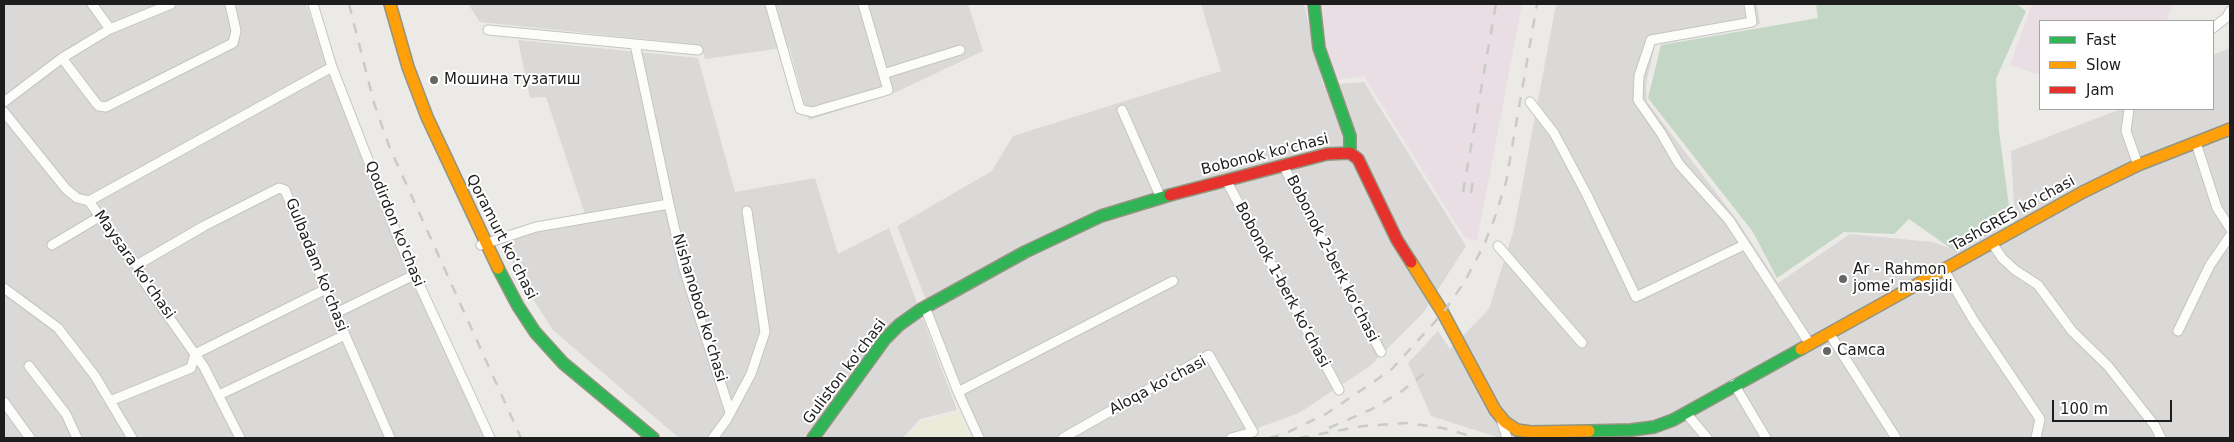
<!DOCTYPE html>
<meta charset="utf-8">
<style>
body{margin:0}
#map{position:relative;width:2234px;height:442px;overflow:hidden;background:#ebeae6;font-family:"DejaVu Sans",sans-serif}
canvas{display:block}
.frame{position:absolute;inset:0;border:5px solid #1d1d1d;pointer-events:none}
.legend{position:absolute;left:2039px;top:20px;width:175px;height:90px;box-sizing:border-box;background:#fff;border:1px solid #a5a5a5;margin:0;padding:6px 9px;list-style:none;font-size:15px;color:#1d1d1d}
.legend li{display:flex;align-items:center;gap:10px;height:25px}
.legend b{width:25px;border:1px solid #a5a5a5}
.scale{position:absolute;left:2052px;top:400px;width:120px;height:22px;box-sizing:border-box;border:2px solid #1d1d1d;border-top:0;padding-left:6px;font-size:15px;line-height:18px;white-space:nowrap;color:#1d1d1d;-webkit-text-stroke:4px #fff;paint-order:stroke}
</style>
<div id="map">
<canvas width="2234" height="442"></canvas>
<div class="frame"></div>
<ul class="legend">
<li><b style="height:6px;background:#30b455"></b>Fast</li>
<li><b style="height:6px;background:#ff9f0a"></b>Slow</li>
<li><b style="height:6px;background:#e5322d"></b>Jam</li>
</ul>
<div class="scale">100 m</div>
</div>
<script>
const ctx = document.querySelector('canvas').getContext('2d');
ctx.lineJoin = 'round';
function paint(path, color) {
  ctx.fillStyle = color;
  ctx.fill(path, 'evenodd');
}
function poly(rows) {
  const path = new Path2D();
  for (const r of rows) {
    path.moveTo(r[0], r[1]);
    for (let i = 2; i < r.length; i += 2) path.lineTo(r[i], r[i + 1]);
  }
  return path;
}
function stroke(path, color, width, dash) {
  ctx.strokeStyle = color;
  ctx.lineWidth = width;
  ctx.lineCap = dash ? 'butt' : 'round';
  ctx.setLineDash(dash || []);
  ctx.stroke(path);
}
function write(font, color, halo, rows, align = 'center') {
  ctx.font = font + ' "DejaVu Sans",sans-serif';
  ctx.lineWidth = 4;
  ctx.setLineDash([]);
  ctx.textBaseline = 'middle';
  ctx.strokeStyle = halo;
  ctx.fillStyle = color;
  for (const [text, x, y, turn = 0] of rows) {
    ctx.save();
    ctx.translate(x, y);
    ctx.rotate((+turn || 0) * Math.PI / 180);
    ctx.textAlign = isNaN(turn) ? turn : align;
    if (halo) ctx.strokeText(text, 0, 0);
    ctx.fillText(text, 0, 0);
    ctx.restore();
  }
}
paint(poly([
 [4,4,306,4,336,87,492,438,4,438],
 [468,4,968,4,983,51,892,94,809,120,789,47,705,59,701,45,480,22],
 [1201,4,1304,4,1323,85,1364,82,1466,246,1423,313,1370,366,1299,413,1244,433,1218,438,980,438,897,226,992,171,1013,136,1221,71],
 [1556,4,1757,4,1760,24,1655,45,1646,84,1647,102,1737,220,1778,283,1850,234,1932,242,1950,248,2015,223,2011,151,2121,109,2213,109,2213,55,2230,48,2230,438,1500,438,1431,416,1408,363,1438,331,1450,349,1489,309,1514,229],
 [518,40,698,58,735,192,815,178,838,254,889,228,957,410,920,419,903,438,679,438,553,330,525,287,500,239,587,220,546,97,530,98]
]), '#dad9d7');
paint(poly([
 [1522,4,1477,241,1464,237,1364,76,1335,80,1322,47,1320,5],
 [2032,4,2173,4,2166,21,2040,21,2040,75,2010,65]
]), '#e9dee4');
paint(poly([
 [959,413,971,438,906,438,922,421]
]), '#eaecd9');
paint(poly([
 [1816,4,2016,4,2026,11,1996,79,1999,131,2011,221,1956,252,1909,219,1894,234,1844,232,1777,278,1753,232,1648,98,1661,45,1818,18]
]), '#c4d7c6');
const street = poly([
 [92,4,110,29],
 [313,4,332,67,401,245,490,438],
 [770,4,800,109,812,112,888,90,863,4],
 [1749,4,1752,22,1651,40,1639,76,1638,100,1661,133,1679,164,1729,220,1810,344],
 [2213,28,2227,17,2230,11],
 [635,44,698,50],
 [62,58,96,103,99,106,106,107,233,43,236,31,230,4],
 [883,74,960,50],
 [4,102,62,58,110,29,171,4],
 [1530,102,1554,133,1587,195,1636,297,1744,245],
 [2129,109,2126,131,2138,165],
 [1122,110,1161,198],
 [4,112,66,189,77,198,89,201,123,251,137,265,145,283,204,367,240,438],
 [2196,143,2217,208,2230,228],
 [1283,165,1381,352],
 [1226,180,1339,390],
 [89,201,332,67],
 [669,204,684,269,730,412],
 [1992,243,2002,258,2015,270,2038,285,2072,331,2108,366,2155,426,2161,438],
 [52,245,99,217],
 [481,245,536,227,669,204,635,44,488,30],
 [1498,246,1582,343],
 [137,265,204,226,279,188,285,190,345,335,390,438],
 [1944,270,1974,321,2040,419,2036,438],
 [4,288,58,328,95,376,132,438],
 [925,307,958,392,979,438],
 [336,313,414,275],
 [2178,331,2210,265,2230,236],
 [1829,333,1896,438],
 [29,366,66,414,77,438],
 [1734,384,1766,438],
 [958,392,1173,281],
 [219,395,345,335],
 [110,401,191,368,195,354,326,289],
 [4,402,30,438],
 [1686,413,1707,438],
 [1501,419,1507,438],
 [713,438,727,419,751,374,765,332,747,211],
 [1063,438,1209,355,1253,432,1231,438]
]);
const fast = poly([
 [1314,4,1319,48,1350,136,1350,153],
 [498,268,518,306,535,332,563,363,653,438],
 [1589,431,1631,430,1654,427,1673,420,1801,349],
 [813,438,885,339,899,325,920,310,1025,252,1101,216,1170,195]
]);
const slow = poly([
 [390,4,408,67,427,117,498,268],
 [1411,262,1443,313,1495,410,1505,422,1517,430,1531,432,1589,431],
 [1801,349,2083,192,2138,165,2230,129]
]);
const jam = poly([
 [1170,195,1327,154,1350,153,1358,159,1397,240,1411,262]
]);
stroke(street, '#c4c4c2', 11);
stroke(fast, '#92957f', 14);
stroke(slow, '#92957f', 14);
stroke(jam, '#92957f', 14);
stroke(street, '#fcfcfb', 9);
stroke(fast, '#30b455', 11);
stroke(slow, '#ff9f0a', 11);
stroke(jam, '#e5322d', 11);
stroke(poly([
 [349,4,374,103,389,146,521,438],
 [1463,192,1496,4],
 [1471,193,1474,174],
 [1329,428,1372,409,1402,391,1426,372],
 [1269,438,1284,434,1326,414,1391,370,1443,313,1465,281,1484,245,1495,217,1506,182,1537,4],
 [1299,438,1363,426,1407,423,1443,428,1477,438]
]), '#cacac9', 2.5, [10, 10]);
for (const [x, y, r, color] of [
 [434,80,5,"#656563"],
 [1843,279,5,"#656563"],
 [1827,351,5,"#656563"]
]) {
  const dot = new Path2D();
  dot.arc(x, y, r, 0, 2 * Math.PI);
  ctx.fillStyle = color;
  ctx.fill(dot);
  stroke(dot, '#fff', 2);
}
write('15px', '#1d1d1d', '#fff', [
 ["Мошина тузатиш",444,80],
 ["Ar - Rahmon",1853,270],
 ["jome' masjidi",1853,287],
 ["Самса",1837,351]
], 'left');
write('15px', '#1d1d1d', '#fff', [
 ["Bobonok ko'chasi",1265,155,-14],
 ["TashGRES ko'chasi",2013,214,-29],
 ["Qodirdon ko'chasi",394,224,68],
 ["Qoramurt koʻchasi",501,237,63],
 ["Bobonok 2-berk koʻchasi",1332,259,63],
 ["Maysara ko'chasi",134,265,55],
 ["Gulbadam ko'chasi",316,265,68],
 ["Bobonok 1-berk koʻchasi",1282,285,62],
 ["Nishanobod ko'chasi",699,308,73],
 ["Guliston ko'chasi",845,372,-53],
 ["Aloqa ko'chasi",1158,386,-28]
]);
</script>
